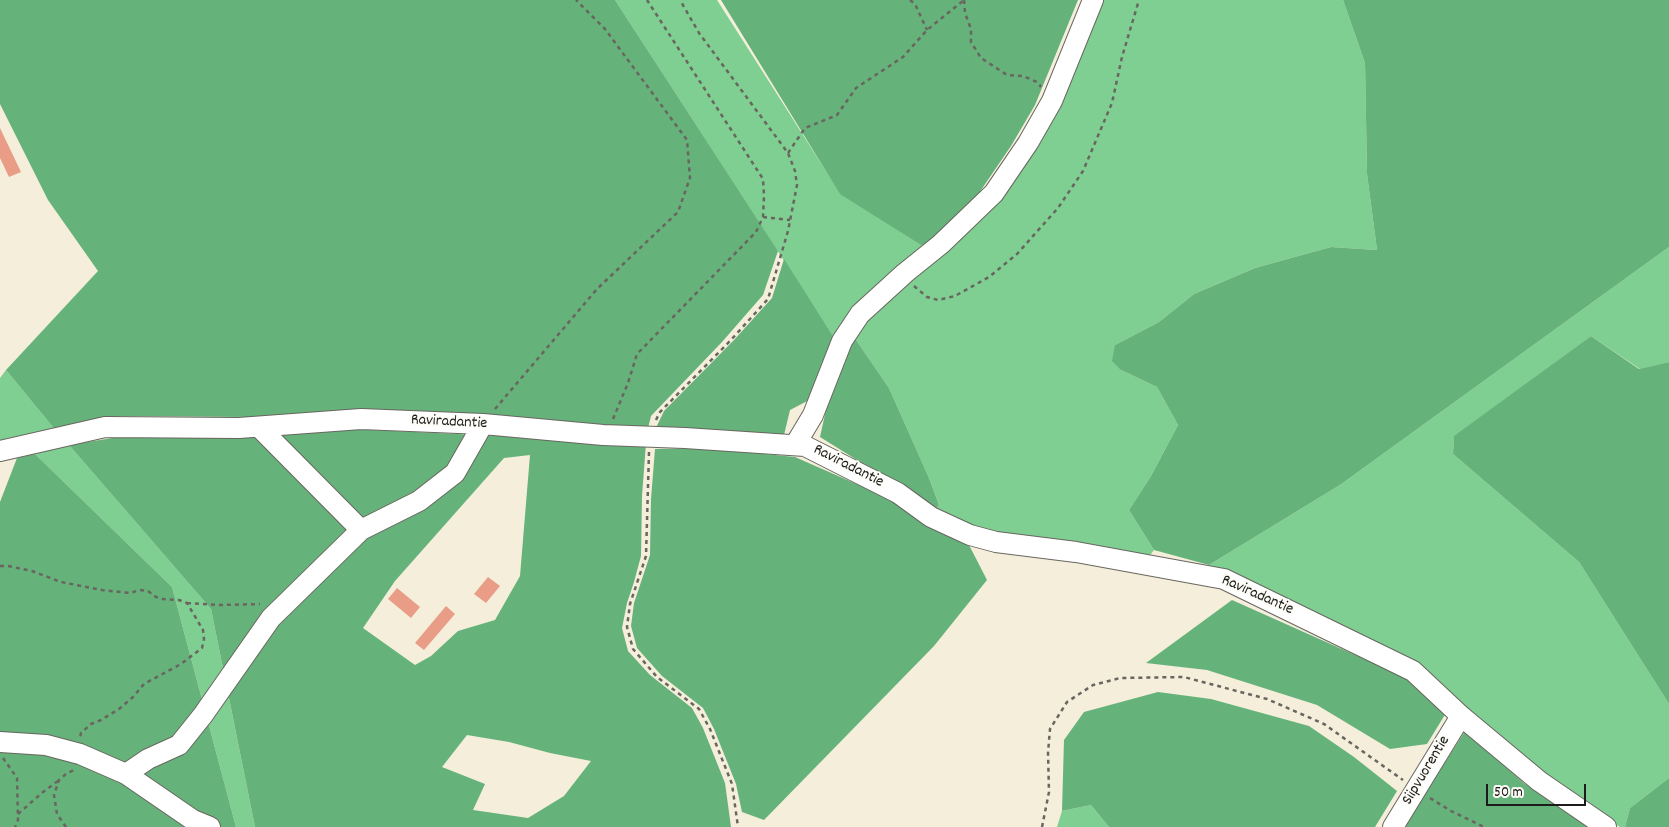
<!DOCTYPE html>
<style>
body{margin:0}
#map{position:relative;width:1669px;height:827px;overflow:hidden;background:#f4eedb;font-family:Dekko,sans-serif}
canvas{display:block}
.scale{position:absolute;left:1486px;top:784px;width:100px;height:22px;box-sizing:border-box;border:2px solid #1c1c1c;border-top:0;padding-left:6px;font-size:15px;line-height:18px;white-space:nowrap;color:#1c1c1c;-webkit-text-stroke:4px #fdfcf7;paint-order:stroke}
</style>
<div id="map">
<canvas width="1669" height="827"></canvas>
<div class="scale">50 m</div>
</div>
<script>
const ctx = document.querySelector('canvas').getContext('2d');
ctx.lineJoin = 'round';
function paint(path, color) {
  ctx.fillStyle = color;
  ctx.fill(path, 'evenodd');
}
function poly(rows) {
  const path = new Path2D();
  for (const r of rows) {
    path.moveTo(r[0], r[1]);
    for (let i = 2; i < r.length; i += 2) path.lineTo(r[i], r[i + 1]);
  }
  return path;
}
function stroke(path, color, width, dash) {
  ctx.strokeStyle = color;
  ctx.lineWidth = width;
  ctx.lineCap = dash ? 'butt' : 'round';
  ctx.setLineDash(dash || []);
  ctx.stroke(path);
}
function write(font, color, halo, rows, align = 'center') {
  ctx.font = font + ' Dekko,sans-serif';
  ctx.lineWidth = 4;
  ctx.setLineDash([]);
  ctx.textBaseline = 'middle';
  ctx.strokeStyle = halo;
  ctx.fillStyle = color;
  for (const [text, x, y, turn = 0] of rows) {
    ctx.save();
    ctx.translate(x, y);
    ctx.rotate((+turn || 0) * Math.PI / 180);
    ctx.textAlign = isNaN(turn) ? turn : align;
    if (halo) ctx.strokeText(text, 0, 0);
    ctx.fillText(text, 0, 0);
    ctx.restore();
  }
}
paint(poly([
 [615,0,717,0,840,193,924,247,838,344],
 [1100,0,1343,0,1365,63,1367,174,1377,250,1331,247,1255,268,1194,294,1159,322,1115,345,1121,370,1157,387,1178,425,1151,476,1129,510,1154,550,1147,559,997,536,934,512,939,505,929,478,889,388,854,337,865,318,998,197],
 [1669,247,1669,362,1640,369,1591,336,1454,437,1453,454,1579,562,1669,704,1669,778,1630,808,1625,827,1620,827,1543,776,1465,711,1252,585,1209,565,1340,485],
 [6,370,57,432,0,442,0,378],
 [69,445,211,609,255,827,236,827,172,587,35,454],
 [1091,805,1109,827,1057,827,1062,811]
]), '#7ecf91');
paint(poly([
 [0,0,615,0,778,251,763,295,722,342,651,416,648,428,247,417,120,416,57,432,6,370,98,271,48,200,0,104],
 [721,0,1078,0,1035,105,1011,146,977,196,924,247,840,194],
 [1343,0,1669,0,1669,247,1340,485,1209,565,1154,550,1129,510,1151,476,1178,425,1157,387,1121,370,1112,361,1115,345,1159,322,1194,294,1255,268,1331,247,1377,250,1367,174,1365,63],
 [784,259,838,344,815,397,790,410,784,435,655,430,664,411,734,340,772,298],
 [1591,336,1639,369,1669,362,1669,704,1579,562,1453,454,1454,436],
 [854,337,889,388,929,478,939,505,934,512,881,475,820,437,831,387],
 [352,429,646,443,642,496,641,556,634,582,627,603,622,628,628,651,650,675,692,708,703,728,725,783,731,827,255,827,211,609,69,445,131,435],
 [530,455,520,576,495,620,458,631,431,656,415,665,363,628,395,581,504,458],
 [467,735,509,742,550,753,591,761,564,796,528,818,473,810,485,784,442,767],
 [704,448,795,457,895,501,969,545,987,580,934,646,764,820,742,812,736,784,714,729,703,708,662,676,637,648,631,626,634,603,650,555,651,499,655,449],
 [35,454,172,587,236,827,0,827,0,502,17,458],
 [1232,600,1409,679,1446,713,1427,744,1390,749,1317,705,1207,670,1146,663],
 [1158,692,1211,699,1309,726,1354,757,1397,791,1375,827,1109,827,1091,805,1062,811,1064,740,1084,712],
 [1465,731,1525,784,1594,827,1404,827],
 [1669,778,1669,827,1625,827,1630,808]
]), '#66b27b');
paint(poly([
 [0,128,21,172,9,177,0,158],
 [488,577,500,586,486,603,474,594],
 [397,588,420,607,411,618,388,599],
 [446,606,455,614,424,650,415,643]
]), '#e99d86');
const minor = poly([
 [259,427,361,530],
 [795,445,813,415,842,341,860,314,905,273,941,244,994,193,1028,143,1052,101,1093,0],
 [0,451,105,427,239,428,361,419,483,424,603,435,685,438,805,446,898,493,931,517,970,535,996,542,1076,552,1224,579,1413,671,1461,716,1539,781,1606,827],
 [0,742,46,745,80,754,126,774,193,820,210,827],
 [126,774,148,759,179,745,203,715,271,618,361,530,419,501,455,473,483,424],
 [1393,827,1461,716]
]);
stroke(minor, '#68665f', 22);
stroke(poly([
 [910,0,915,4,927,30],
 [964,0,965,13,971,29,971,42,981,58,1007,75,1023,76,1037,82,1041,87],
 [788,153,805,128,837,115,856,88,903,57,927,30,964,0],
 [763,217,790,220],
 [914,286,927,297,938,300,955,296,989,277,1017,254,1058,208,1083,171,1112,103,1122,57,1139,0],
 [495,409,597,289,678,212,690,178,687,140,605,29,576,0],
 [613,419,628,383,637,354,756,232,763,217,764,196,763,179,647,0],
 [656,420,660,412,730,341,768,299,788,231,797,185,795,171,788,153,699,33,680,0],
 [649,452,646,556,630,604,627,627,633,649,657,677,699,709,710,729,732,784,738,827],
 [0,566,8,566,32,571,61,582,102,590,130,593,140,590,148,591,156,597,163,599,179,600,187,603,203,630,204,639,202,648,181,664,144,684,133,697,119,709,101,720,91,724,81,733,80,738],
 [187,603,221,605,260,604],
 [3,758,17,778,18,820,15,827],
 [1430,798,1451,811,1484,827],
 [18,814,43,792,58,781],
 [66,827,57,814,54,795,59,780,66,774,74,770],
 [1042,827,1049,792,1048,753,1050,729,1067,702,1093,685,1120,678,1184,677,1267,699,1324,724,1403,780]
]), '#68665f', 2.5, [4, 4]);
stroke(minor, '#fff', 20);
write('16px', '#1c1c1c', '#fdfcf7', [
 ["Raviradantie",449,423,3],
 ["Raviradantie",848,467,27],
 ["Raviradantie",1257,596,24],
 ["Siipvuorentie",1427,771,-59]
]);
</script>
